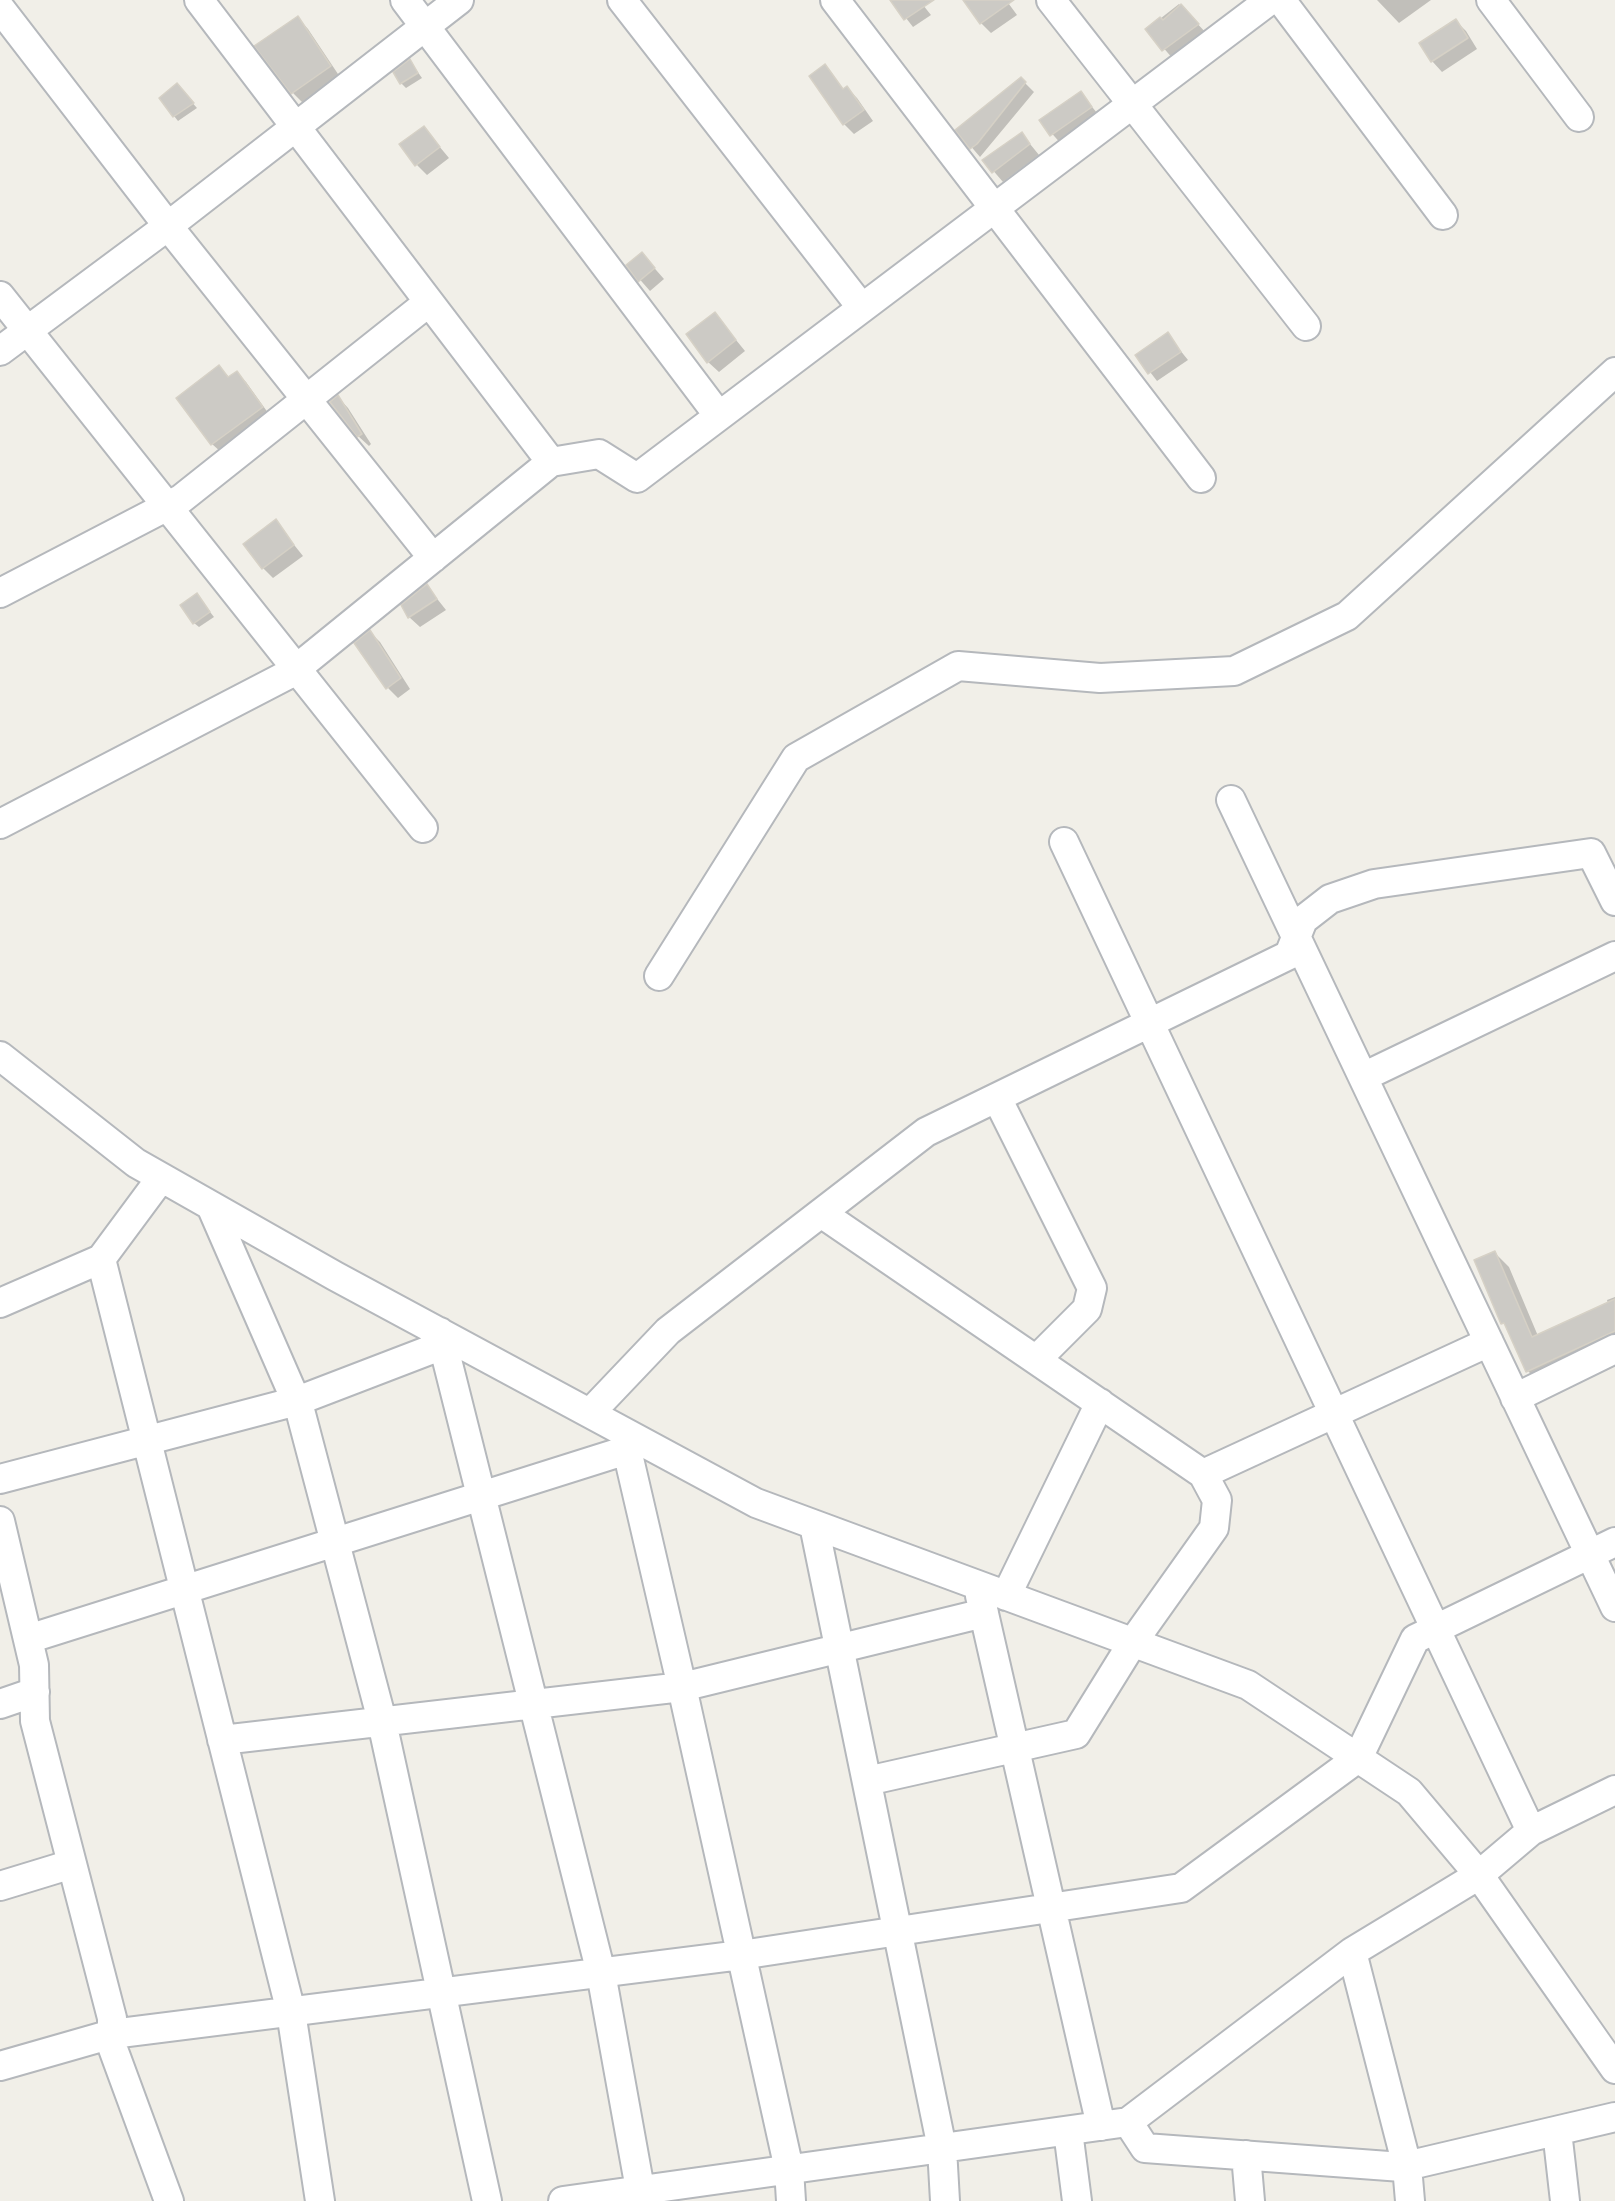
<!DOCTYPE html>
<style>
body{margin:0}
canvas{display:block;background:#f1efe8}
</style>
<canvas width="1615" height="2201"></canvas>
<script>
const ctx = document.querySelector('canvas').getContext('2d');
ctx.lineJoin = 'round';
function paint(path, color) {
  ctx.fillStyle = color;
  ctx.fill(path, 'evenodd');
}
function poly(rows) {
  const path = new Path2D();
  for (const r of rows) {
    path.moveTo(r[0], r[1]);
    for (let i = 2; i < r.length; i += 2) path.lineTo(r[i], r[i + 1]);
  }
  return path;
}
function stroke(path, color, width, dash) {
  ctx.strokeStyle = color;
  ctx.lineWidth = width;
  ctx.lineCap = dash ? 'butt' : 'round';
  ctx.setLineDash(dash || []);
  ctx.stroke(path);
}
paint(poly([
 [892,0,919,0,931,15,913,27],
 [974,0,1006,0,1017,15,991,33,981,23,968,4],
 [1377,0,1431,0,1399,23],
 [1179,4,1208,35,1174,60,1147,29],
 [298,18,308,29,340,77,303,103,293,93,257,46],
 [1456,21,1466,31,1477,49,1442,72,1432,61,1421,44],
 [410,61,422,78,406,88,401,83],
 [825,66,844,90,847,88,857,98,873,121,854,134,844,124],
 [1021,79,1034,92,980,157,957,130],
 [181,90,197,108,178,121,174,116],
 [1081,93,1101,118,1062,145,1041,121],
 [424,128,449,158,427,175,417,165],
 [1022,134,1039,155,1003,182,984,160],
 [642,254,664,279,650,291,628,266],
 [715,314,745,351,719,372,708,362],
 [1167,334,1188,360,1157,381,1137,355],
 [219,367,230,378,237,373,246,382,271,417,222,453,212,444],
 [338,397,348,408,371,444,369,446,358,436],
 [275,521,303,556,273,578,263,568],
 [427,586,446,610,420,627,409,617],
 [197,595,214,617,199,627,194,623],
 [370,632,380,642,410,689,398,698,388,688,356,644],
 [1495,1253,1509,1267,1538,1336,1608,1304,1607,1300,1615,1297,1615,1352,1542,1386,1528,1371,1508,1328,1503,1323,1476,1261]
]), '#0003');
const building = poly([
 [890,0,934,0,904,20,890,0],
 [963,0,1014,0,980,24,963,0],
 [1181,4,1199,24,1162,51,1145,29,1160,17,1163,20,1181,4],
 [298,16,331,66,291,94,254,46,298,16],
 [1456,19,1468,38,1431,62,1419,43,1456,19],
 [410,59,418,73,400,84,393,72,410,59],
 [825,64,843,89,847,86,864,110,843,125,809,76,825,64],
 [1021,77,1026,82,977,144,970,149,955,130,1021,77],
 [177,83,194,103,173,117,159,98,177,83],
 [1081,91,1092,107,1050,136,1039,120,1081,91],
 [424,126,440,147,415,166,399,144,424,126],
 [1022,132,1030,144,992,173,982,160,1022,132],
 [642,252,655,268,638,282,626,265,642,252],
 [715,312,736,340,707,363,686,334,715,312],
 [1168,332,1181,352,1148,374,1135,355,1168,332],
 [219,365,228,377,237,371,263,407,211,445,176,398,219,365],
 [338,395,362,434,357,437,330,402,338,395],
 [276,519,294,545,262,569,243,544,276,519],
 [427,584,437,599,408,618,401,605,427,584],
 [197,593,210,612,193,624,180,605,197,593],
 [370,630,401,678,386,689,354,643,370,630],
 [1495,1251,1532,1337,1615,1299,1615,1331,1526,1372,1504,1323,1501,1324,1474,1260,1495,1251]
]);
paint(building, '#cccac5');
stroke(building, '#d6d1c6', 1.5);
const minor = poly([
 [199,0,551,462],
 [405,0,719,416],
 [622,0,862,308],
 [835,0,1201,478],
 [1051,0,1306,326],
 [1281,0,1443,215],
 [1491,0,1579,117],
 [0,8,168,226,433,558],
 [0,296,423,828],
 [0,351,168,226,459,0],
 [0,593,181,499,429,302],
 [1231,800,1615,1607],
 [0,824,291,673,551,462,599,454,637,478,1270,0],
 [1064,842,1531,1831],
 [659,976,796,758,958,666,1100,678,1234,671,1347,616,1615,372],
 [0,1056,136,1163,335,1276,756,1503,1248,1685,1409,1792,1479,1875,1615,2069],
 [1363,1077,1615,956],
 [997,1098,1092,1288,1087,1309,1037,1359],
 [211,1206,300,1410,380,1713,487,2201],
 [821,1213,1203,1474,1217,1500,1214,1528,1133,1642,1076,1734,867,1781],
 [101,1259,291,2012,320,2201],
 [0,1303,101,1259,161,1178],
 [440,1332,601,1973,640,2189,641,2201],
 [1515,1398,1615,1349],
 [590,1413,668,1331,926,1132,1289,955,1303,920,1330,899,1374,884,1591,853,1615,901],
 [626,1433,627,1450,682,1687,789,2169,791,2201],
 [1203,1474,1489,1342],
 [0,1479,297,1401,443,1345],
 [0,1521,34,1665,35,1721,112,2018,112,2046,169,2201],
 [814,1525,942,2148,945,2201],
 [980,1596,1101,2126],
 [1006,1596,1100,1403],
 [28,1639,627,1450],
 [0,1704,35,1692],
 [222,1740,682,1687,984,1613],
 [0,1886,72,1864],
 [1352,1952,1407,2166,1410,2201],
 [0,2066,112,2034,741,1955,1181,1888,1358,1758,1415,1639,1615,1542],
 [1128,2122,1145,2148,1402,2167,1615,2117],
 [1068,2131,1077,2201],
 [1557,2131,1565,2201],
 [1246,2155,1250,2201],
 [563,2201,1128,2122,1352,1952,1479,1875,1531,1831,1615,1790]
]);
stroke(minor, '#b5b8bc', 32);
stroke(minor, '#fff', 28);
</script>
